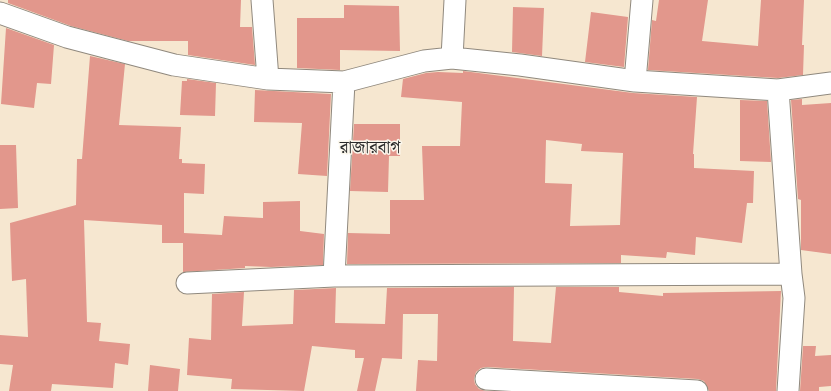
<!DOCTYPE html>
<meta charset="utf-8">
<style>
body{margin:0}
canvas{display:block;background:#f6e7d0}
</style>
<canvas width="831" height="391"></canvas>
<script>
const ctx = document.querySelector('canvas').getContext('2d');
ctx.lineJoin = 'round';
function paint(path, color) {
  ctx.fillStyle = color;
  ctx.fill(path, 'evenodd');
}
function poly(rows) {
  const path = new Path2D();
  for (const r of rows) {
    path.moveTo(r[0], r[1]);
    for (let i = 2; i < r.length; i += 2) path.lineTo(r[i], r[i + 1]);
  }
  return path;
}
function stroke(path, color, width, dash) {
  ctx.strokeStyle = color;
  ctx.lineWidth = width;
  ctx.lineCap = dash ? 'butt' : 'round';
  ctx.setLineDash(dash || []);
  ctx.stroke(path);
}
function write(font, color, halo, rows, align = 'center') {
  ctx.font = font + ' "EB Garamond","Noto Serif Bengali",serif';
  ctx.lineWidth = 3;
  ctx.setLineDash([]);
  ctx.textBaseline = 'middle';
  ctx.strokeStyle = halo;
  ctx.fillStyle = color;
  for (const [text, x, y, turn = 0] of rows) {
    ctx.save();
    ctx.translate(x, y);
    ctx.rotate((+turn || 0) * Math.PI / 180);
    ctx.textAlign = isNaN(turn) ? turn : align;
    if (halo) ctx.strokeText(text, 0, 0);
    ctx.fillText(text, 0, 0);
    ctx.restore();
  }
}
paint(poly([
 [8,0,241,0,240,27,252,27,255,65,188,55,188,41,128,41,71,26,8,3],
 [659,0,708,0,702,41,758,46,761,0,804,0,802,45,804,45,803,75,778,78,648,70,652,20,656,21],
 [344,5,399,6,400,51,340,50,340,70,297,68,297,18,344,18],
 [513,7,544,8,542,56,512,52],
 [591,12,628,17,624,67,585,62],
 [6,28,54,45,51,84,37,83,34,108,1,104],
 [90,56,125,64,119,125,181,127,179,159,182,159,182,163,205,164,204,194,184,193,184,233,222,235,224,216,263,218,263,202,300,201,300,231,324,234,323,265,271,267,245,266,245,268,183,272,183,243,162,243,162,225,84,220,87,322,101,323,99,341,130,344,128,365,115,363,113,388,52,384,51,391,9,391,13,365,0,364,0,335,28,337,26,279,12,281,10,223,76,205,77,159,82,159],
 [463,71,633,93,697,97,693,154,694,154,694,168,754,171,753,203,747,203,742,243,696,237,695,255,667,252,666,258,621,255,621,263,347,264,348,233,390,234,390,200,424,200,422,146,460,146,462,102,401,97,403,79,426,73,438,72,463,73],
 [546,140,582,144,581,151,623,153,620,225,570,226,572,184,545,183],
 [187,79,216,83,215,116,180,115,182,81,187,81],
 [255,90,331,94,327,176,298,174,302,123,254,122],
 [802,99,802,105,831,103,831,254,801,250,801,200,798,199,791,100],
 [740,100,767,101,771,162,740,161],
 [354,124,400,124,400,156,389,156,388,192,350,191],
 [0,145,16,145,18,208,0,209],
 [514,287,513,341,551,343,556,287,619,287,619,292,663,296,663,293,781,291,776,391,709,391,704,381,698,379,487,367,481,368,476,372,474,379,475,384,479,389,486,391,416,391,418,360,437,361,438,314,403,314,402,359,382,358,375,391,357,391,364,358,355,358,355,350,312,346,304,391,231,389,232,379,187,375,189,338,211,340,212,294,244,292,242,326,293,324,294,290,336,288,335,323,385,324,387,288],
 [803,346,816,346,815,356,831,355,831,386,819,387,819,391,800,391],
 [150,365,180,369,178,391,148,391]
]), '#e2978c');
const minor = poly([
 [262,0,268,79],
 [0,13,67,37,174,65,268,79,344,82,424,61,452,58,520,65,635,81,778,90,831,83],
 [452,58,455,0],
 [635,81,642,0],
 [778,90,791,274,794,298,788,391],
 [334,276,791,274],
 [187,283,334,276,344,82],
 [486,379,697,391]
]);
stroke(minor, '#90897e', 23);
stroke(minor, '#fff', 21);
write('17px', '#2b2b2b', '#fbf7ec', [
 ["রাজারবাগ",370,148]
]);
</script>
